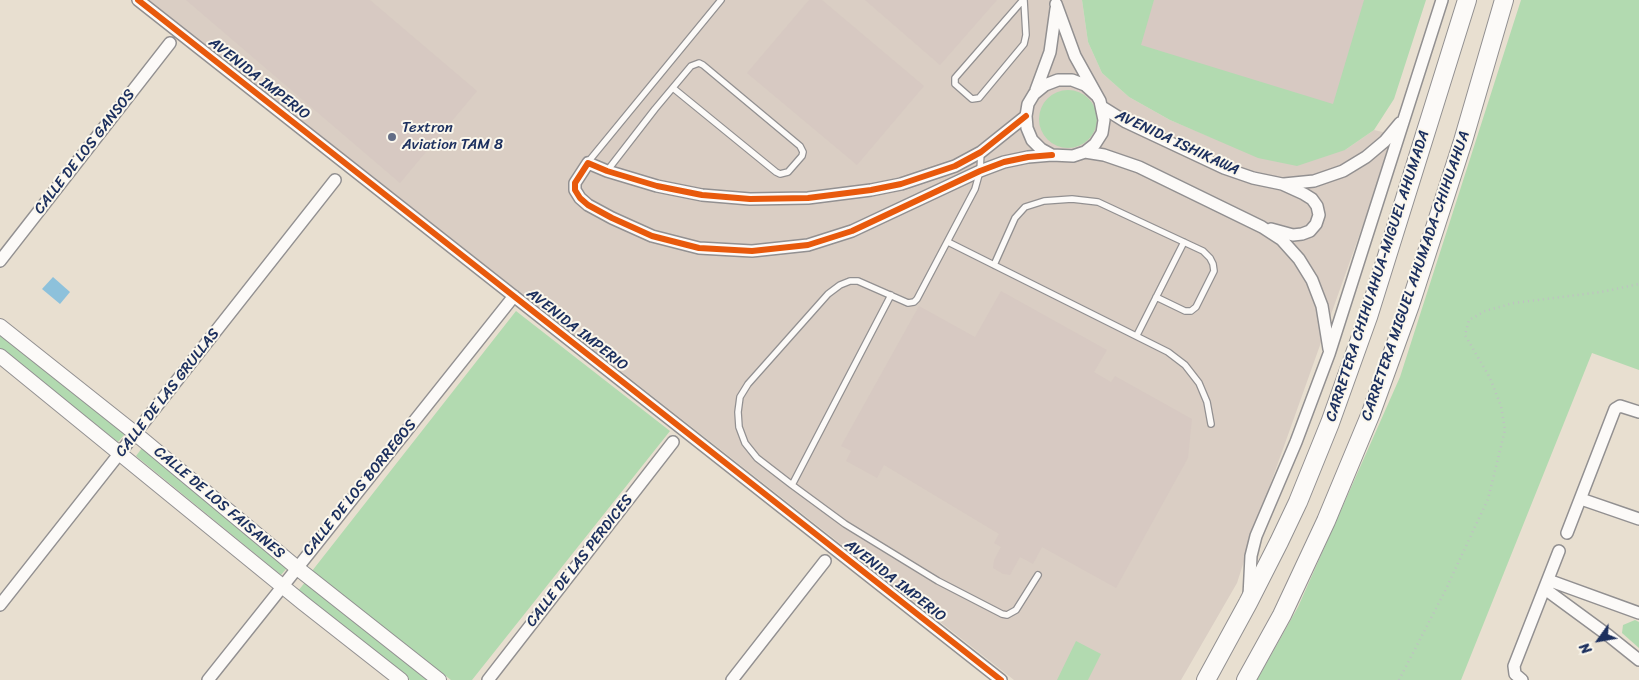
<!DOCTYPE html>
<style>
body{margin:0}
#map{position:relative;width:1639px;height:680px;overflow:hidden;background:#e8dfd0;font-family:Sriracha,sans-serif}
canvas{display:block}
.north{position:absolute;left:1574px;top:615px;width:50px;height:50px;-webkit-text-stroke:4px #fbf7ec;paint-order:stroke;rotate:238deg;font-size:14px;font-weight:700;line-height:20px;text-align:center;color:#1b2f5e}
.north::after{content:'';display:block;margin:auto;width:18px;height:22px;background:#1b2f5e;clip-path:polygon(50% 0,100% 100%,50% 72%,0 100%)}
</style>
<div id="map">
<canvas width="1639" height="680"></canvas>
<div class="north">N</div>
</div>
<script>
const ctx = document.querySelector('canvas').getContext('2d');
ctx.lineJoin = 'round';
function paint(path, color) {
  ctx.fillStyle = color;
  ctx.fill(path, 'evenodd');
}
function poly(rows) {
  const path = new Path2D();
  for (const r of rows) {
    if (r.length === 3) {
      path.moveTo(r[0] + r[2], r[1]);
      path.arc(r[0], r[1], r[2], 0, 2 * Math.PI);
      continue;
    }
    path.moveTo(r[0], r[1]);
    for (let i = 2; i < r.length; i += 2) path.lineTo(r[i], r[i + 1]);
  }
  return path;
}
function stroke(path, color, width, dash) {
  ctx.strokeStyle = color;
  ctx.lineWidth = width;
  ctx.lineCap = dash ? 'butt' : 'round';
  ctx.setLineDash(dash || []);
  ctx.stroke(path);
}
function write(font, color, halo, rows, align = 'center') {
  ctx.font = font + ' Sriracha,sans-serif';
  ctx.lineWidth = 4;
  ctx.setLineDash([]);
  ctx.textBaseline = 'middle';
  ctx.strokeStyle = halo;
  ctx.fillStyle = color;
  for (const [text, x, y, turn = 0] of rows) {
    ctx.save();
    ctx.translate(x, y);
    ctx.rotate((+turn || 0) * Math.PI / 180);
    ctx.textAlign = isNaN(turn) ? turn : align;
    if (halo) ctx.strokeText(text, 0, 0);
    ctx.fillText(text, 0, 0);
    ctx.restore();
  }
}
paint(poly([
 [148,0,1082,0,1088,42,1102,73,1129,97,1170,120,1213,138,1345,150,1374,130,1395,135,1253,533,1237,583,1181,680,1014,680]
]), '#dacec4');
paint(poly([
 [1082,0,1426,0,1394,99,1374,130,1345,150,1297,166,1258,158,1170,120,1129,97,1102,73,1088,42],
 [1521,0,1639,0,1639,370,1592,353,1461,680,1257,680,1298,607,1400,377],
 [1068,119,29],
 [516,311,670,431,472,680,451,680,312,571],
 [0,335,125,434,118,442,0,348],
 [142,448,287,568,281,575,136,456],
 [306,581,431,680,410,680,298,591],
 [1635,620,1639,622,1639,648,1622,633,1623,625],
 [1076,641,1101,654,1088,680,1057,680]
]), '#b2dab0');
paint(poly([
 [53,277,70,292,60,304,42,289]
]), '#8dc1db');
paint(poly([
 [186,0,370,0,477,91,400,183],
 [809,0,822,0,924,86,857,165,747,73],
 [865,0,997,0,940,65],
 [1154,0,1364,0,1333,104,1141,45],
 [1001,291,1107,350,1094,372,1111,382,1115,376,1192,419,1188,458,1116,588,1042,547,1033,564,1020,557,1010,575,1003,574,993,568,994,560,1001,547,994,543,999,534,884,465,877,478,846,461,851,451,841,446,919,306,975,337]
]), '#d7c9c2');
const service = poly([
 [1023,0,955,78,955,84,972,99,979,98,1024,44,1026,35,1024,0],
 [981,152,980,171,975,189,917,299,914,302,908,303,858,281,850,281,840,285,828,294,748,384,740,397,738,412,739,427,745,443,757,458,792,485,845,524,938,581,1002,614,1007,615,1016,610,1038,575],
 [588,162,721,0],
 [607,171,655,109,691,66,699,63,703,65,800,146,803,152,802,156,788,172,780,174,776,172,673,88],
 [948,242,1168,352,1185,365,1199,383,1207,402,1211,424],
 [994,265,1015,218,1025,207,1044,201,1072,199,1098,202,1203,251,1210,258,1213,264,1214,271,1196,307,1191,311,1185,311,1156,297],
 [1137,335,1184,242],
 [792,485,891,295]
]);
const minor = poly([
 [138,0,1001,680],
 [1056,4,1075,56,1100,101,1104,120,1102,133,1095,144,1085,152,1073,156,1052,155,1041,149,1032,140,1027,128,1026,116,1028,104,1034,94,1045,85,1058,80,1072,80,1085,85,1096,95],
 [1036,90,1050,52,1056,9],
 [1102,107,1126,122,1224,168,1253,178,1282,184,1304,194,1312,199,1317,206,1319,215,1316,224,1310,231,1302,234,1293,235,1271,229],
 [1026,116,981,152,955,166,901,184,871,190,808,198,750,199,702,195,657,186,607,171,588,163,575,183,575,190,580,198,588,205,612,218,652,236,699,248,752,251,808,245,852,231,980,171,1004,162,1028,157,1052,155],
 [1085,152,1104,155,1139,167,1262,227,1282,240,1299,259,1312,280,1322,306,1329,349],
 [1284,184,1314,181,1343,171,1366,157,1385,141,1400,123],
 [0,261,170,43],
 [1581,499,1639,519],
 [1567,533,1615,409,1620,406,1639,412],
 [1548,580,1639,613],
 [1545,589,1609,636,1639,660],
 [1249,596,1251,556,1256,536,1296,442,1329,354,1442,0],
 [0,605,335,180],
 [208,680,514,296],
 [488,680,673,442],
 [732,680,825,561],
 [1522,680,1515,674,1514,666,1559,551]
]);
const tertiary = poly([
 [0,326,136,434,296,567,439,680],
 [0,356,303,603,401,680]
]);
const primary = poly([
 [1206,680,1248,603,1279,542,1298,502,1330,423,1368,317,1467,0],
 [1246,680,1282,615,1326,521,1371,413,1410,305,1463,141,1504,0]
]);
stroke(service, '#929091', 8);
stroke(minor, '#929091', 14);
stroke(tertiary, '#929091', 16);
stroke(primary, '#929091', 20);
stroke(poly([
 [1399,680,1445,591,1488,499,1505,430,1501,406,1490,378,1465,335,1469,320,1485,311,1514,303,1601,292,1639,284]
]), '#bfc0c2', 2.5, [1, 4]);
stroke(service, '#fcfaf8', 5.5);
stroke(minor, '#fcfaf8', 11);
stroke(tertiary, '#fcfaf8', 14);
stroke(primary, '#fcfaf8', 18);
stroke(poly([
 [138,0,1001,680],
 [1026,116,981,152,955,166,901,184,871,190,808,198,750,199,702,195,657,186,607,171,588,163,575,183,575,190,580,198,588,205,612,218,652,236,699,248,752,251,808,245,852,231,980,171,1004,162,1028,157,1052,155]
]), '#e8590c', 6);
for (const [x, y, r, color] of [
 [392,137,5,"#636d86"]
]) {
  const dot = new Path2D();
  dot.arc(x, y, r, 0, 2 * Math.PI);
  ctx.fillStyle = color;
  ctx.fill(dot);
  stroke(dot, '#fbf7ec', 2);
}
write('15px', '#1b2f5e', '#fbf7ec', [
 ["AVENIDA IMPERIO",259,79,38],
 ["AVENIDA ISHIKAWA",1177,143,25],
 ["CALLE DE LOS GANSOS",85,152,-52],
 ["CARRETERA CHIHUAHUA-MIGUEL AHUMADA",1378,276,-72],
 ["CARRETERA MIGUEL AHUMADA-CHIHUAHUA",1416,276,-71],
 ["AVENIDA IMPERIO",577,330,38],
 ["CALLE DE LAS GRULLAS",168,393,-52],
 ["CALLE DE LOS BORREGOS",360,488,-51],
 ["CALLE DE LOS FAISANES",219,503,40],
 ["CALLE DE LAS PERDICES",580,561,-52],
 ["AVENIDA IMPERIO",895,581,38]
]);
write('15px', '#1b2f5e', '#fbf7ec', [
 ["Textron",402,128],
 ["Aviation TAM 8",402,145]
], 'left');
</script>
